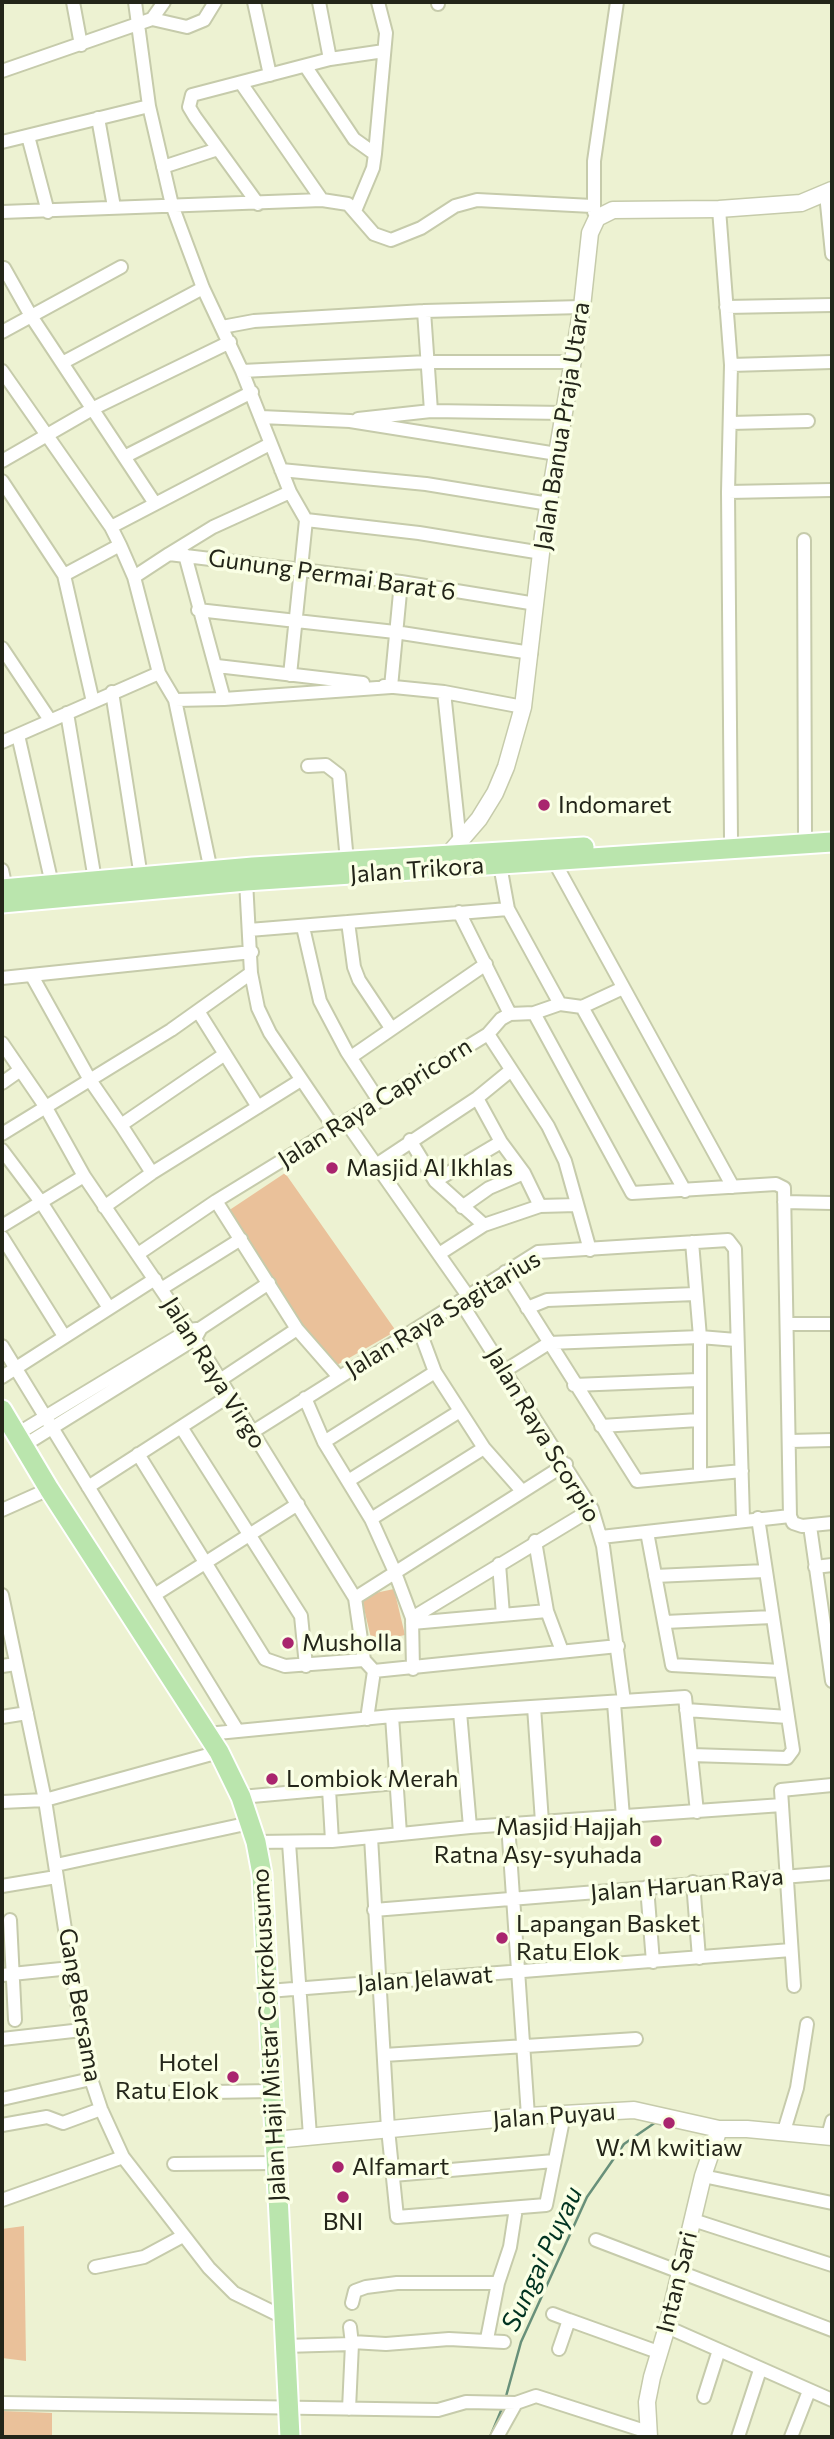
<!DOCTYPE html>
<style>
body{margin:0}
#map{position:relative;width:834px;height:2439px;overflow:hidden;background:#edf2d2;font-family:Commissioner,sans-serif}
canvas{display:block}
.frame{position:absolute;inset:0;border:4px solid #232519;pointer-events:none}
</style>
<div id="map">
<canvas width="834" height="2439"></canvas>
<div class="frame"></div>
</div>
<script>
const ctx = document.querySelector('canvas').getContext('2d');
ctx.lineJoin = 'round';
function paint(path, color) {
  ctx.fillStyle = color;
  ctx.fill(path, 'evenodd');
}
function poly(rows) {
  const path = new Path2D();
  for (const r of rows) {
    path.moveTo(r[0], r[1]);
    for (let i = 2; i < r.length; i += 2) path.lineTo(r[i], r[i + 1]);
  }
  return path;
}
function stroke(path, color, width, dash) {
  ctx.strokeStyle = color;
  ctx.lineWidth = width;
  ctx.lineCap = dash ? 'butt' : 'round';
  ctx.setLineDash(dash || []);
  ctx.stroke(path);
}
function write(font, color, halo, rows, align = 'center') {
  ctx.font = font + ' Commissioner,sans-serif';
  ctx.lineWidth = 7;
  ctx.setLineDash([]);
  ctx.textBaseline = 'middle';
  ctx.strokeStyle = halo;
  ctx.fillStyle = color;
  for (const [text, x, y, turn = 0] of rows) {
    ctx.save();
    ctx.translate(x, y);
    ctx.rotate((+turn || 0) * Math.PI / 180);
    ctx.textAlign = isNaN(turn) ? turn : align;
    if (halo) ctx.strokeText(text, 0, 0);
    ctx.fillText(text, 0, 0);
    ctx.restore();
  }
}
paint(poly([
 [285,1173,396,1331,330,1369,228,1211],
 [394,1589,405,1635,372,1642,361,1596],
 [24,2226,26,2361,2,2358,2,2229],
 [2,2411,52,2413,52,2437,2,2437]
]), '#eac19a');
stroke(poly([
 [505,2400,521,2342,587,2197,624,2144,656,2122],
 [490,2437,503,2406]
]), '#68907a', 2.5);
const minor = poly([
 [73,2,81,45],
 [135,2,149,106,172,205,203,288,242,371,290,492,306,520,290,675],
 [164,2,152,19,187,27,204,20,215,2],
 [254,2,270,75],
 [319,2,330,59],
 [438,2,438,4],
 [306,67,354,139,375,154],
 [2,71,152,19],
 [241,83,322,200],
 [98,118,114,207],
 [28,136,48,212],
 [2,142,149,106],
 [163,167,218,149],
 [826,194,832,254],
 [258,204,195,117,189,107,192,95,330,59,384,51],
 [719,209,731,365,728,492,731,839],
 [355,211,373,168,375,154,386,33,378,2],
 [2,212,322,200,348,204,374,234,391,240,421,228,455,206,477,200,592,206],
 [594,212,594,161,617,2],
 [4,268,31,316,154,502],
 [726,307,832,305],
 [424,311,431,411],
 [222,327,254,321,424,311,582,307],
 [2,332,121,267],
 [62,363,203,288],
 [731,365,832,362],
 [2,371,111,527,120,545],
 [242,371,428,362,572,362],
 [261,417,350,421,557,454],
 [358,419,431,411,564,413],
 [731,423,808,421],
 [126,456,252,392],
 [2,461,94,408,230,342],
 [281,470,426,484,549,504],
 [2,481,64,575,93,702],
 [728,492,831,490],
 [306,520,419,533,542,553],
 [111,527,270,444],
 [804,540,805,833],
 [169,554,213,527,290,492],
 [185,555,224,699],
 [64,575,120,545,134,577,159,673,175,700,211,871],
 [134,577,169,554,401,582,536,604],
 [198,610,395,632,531,653],
 [2,648,50,720],
 [217,666,363,683],
 [384,686,444,692,523,707],
 [112,692,141,877],
 [444,692,460,843],
 [175,700,224,699,391,687,401,582],
 [67,713,95,880],
 [18,735,52,884],
 [2,742,159,673],
 [308,766,326,765,339,775,347,861],
 [555,863,733,1187],
 [500,865,508,909,560,1004],
 [2,870,6,889],
 [246,881,251,973,258,1008,270,1033,335,1129],
 [459,912,510,1014],
 [348,922,354,967,359,980,391,1028],
 [303,927,320,1001,347,1052,379,1101],
 [249,930,508,909],
 [32,976,90,1080,121,1125],
 [2,978,252,952],
 [582,1007,685,1191],
 [198,1011,258,1107],
 [534,1013,632,1193,776,1184,784,1188,790,1516,793,1523,802,1526,832,1523],
 [488,1034,548,1126,565,1161,590,1250],
 [2,1043,45,1106,84,1176,195,1339,355,1598,364,1660,374,1671,367,1719],
 [351,1057,486,964],
 [2,1083,19,1071],
 [477,1098,501,1142,524,1173,540,1206],
 [346,1122,468,1296],
 [2,1134,171,1030,251,973],
 [410,1140,435,1181,484,1225],
 [2,1150,41,1202,109,1308],
 [376,1165,477,1098,510,1071],
 [152,1173,121,1125,225,1054],
 [435,1181,501,1142],
 [216,1201,297,1329,339,1377],
 [784,1202,832,1203],
 [104,1207,152,1173,301,1080],
 [462,1207,489,1188,524,1173],
 [2,1226,84,1176],
 [2,1237,64,1336],
 [692,1242,700,1337,700,1475],
 [138,1254,216,1201,488,1034,501,1019,510,1014,534,1013,560,1004,582,1007,623,988],
 [439,1254,484,1225,540,1206,577,1205],
 [505,1272,637,1481,742,1471],
 [161,1289,241,1239],
 [460,1301,592,1509,603,1546,624,1701],
 [527,1308,547,1300,695,1294],
 [789,1324,832,1324],
 [419,1329,435,1372,484,1448,522,1491],
 [2,1346,237,1730],
 [506,1370,549,1343,700,1337,736,1340],
 [2,1377,155,1279],
 [220,1380,297,1329],
 [574,1385,698,1380],
 [305,1398,324,1442,371,1519,394,1570,412,1618,413,1669],
 [601,1426,699,1420],
 [181,1427,301,1616,306,1666],
 [251,1433,538,1252,728,1240,735,1249,743,1519],
 [17,1434,189,1330,197,1329],
 [790,1441,832,1440],
 [324,1442,435,1372],
 [23,1446,195,1339,201,1328,269,1283],
 [138,1454,265,1659,285,1666,364,1660],
 [348,1481,460,1411],
 [88,1487,229,1396],
 [2,1510,49,1489],
 [371,1519,484,1448],
 [810,1526,832,1681],
 [647,1532,672,1665,781,1671],
 [601,1537,790,1516],
 [535,1541,547,1611,562,1651],
 [499,1564,503,1615],
 [815,1567,832,1565],
 [655,1576,765,1571],
 [156,1594,298,1504],
 [2,1595,45,1800,71,1968,91,2079,101,2109,123,2157,209,2268,234,2293,283,2317],
 [355,1598,566,1464],
 [412,1618,592,1509],
 [665,1622,772,1617],
 [412,1623,547,1611],
 [2,1666,16,1664],
 [374,1671,618,1646],
 [614,1703,623,1817],
 [534,1707,542,1822],
 [686,1710,788,1717],
 [460,1712,470,1827],
 [392,1716,400,1834],
 [2,1717,27,1713],
 [207,1734,392,1716,685,1697,691,1755],
 [329,1789,332,1841],
 [241,1797,396,1783],
 [2,1802,45,1800,219,1752],
 [697,1812,691,1755,787,1758,793,1750,758,1518],
 [508,1824,528,2116],
 [371,1837,388,2129,397,2217,546,2205,564,2115],
 [256,1842,332,1841,470,1827,782,1805],
 [289,1843,310,2136],
 [56,1865,250,1823],
 [693,1882,699,1958],
 [2,1886,56,1877],
 [647,1887,653,1962],
 [374,1910,832,1873],
 [10,1920,15,2020],
 [2,1975,71,1968],
 [794,1986,781,1790,832,1785],
 [268,1991,791,1950],
 [2,2039,82,2030],
 [384,2055,636,2039],
 [149,2093,273,2091],
 [2,2099,91,2079],
 [2,2125,47,2117,63,2123,101,2109],
 [784,2131,797,2088,807,2024],
 [828,2136,832,2121],
 [174,2164,276,2163],
 [393,2175,554,2161],
 [703,2176,832,2203],
 [2,2200,123,2157],
 [693,2220,832,2265],
 [596,2240,832,2330],
 [95,2267,144,2257,183,2236],
 [352,2303,355,2291,366,2287,397,2283,498,2283,510,2247,516,2208],
 [553,2314,569,2320],
 [350,2327,352,2344],
 [667,2327,832,2400],
 [487,2339,498,2283],
 [352,2342,386,2344,449,2339,504,2342],
 [285,2346,352,2344,349,2409],
 [559,2349,569,2320,658,2352],
 [704,2397,719,2350],
 [2,2403,438,2410,466,2402,516,2403,536,2396,648,2432],
 [497,2437,516,2403],
 [738,2437,760,2370],
 [791,2437,809,2391]
]);
const tertiary = poly([
 [448,855,479,819,495,793,506,767,523,707,543,536,582,307,590,233,597,218,613,210,719,209,801,203,832,190],
 [275,2140,528,2116,634,2110,719,2129,747,2129,832,2137],
 [649,2437,647,2402,652,2377,667,2327,703,2176,719,2129]
]);
const primary = poly([
 [2,889,253,867,584,847],
 [2,903,246,881,832,842],
 [2,1410,49,1489,219,1752,241,1797,256,1842,262,1874,290,2437]
]);
stroke(minor, '#c6cbab', 16);
stroke(tertiary, '#c6cbab', 19);
stroke(primary, '#fff', 23);
stroke(minor, '#fff', 12);
stroke(tertiary, '#fff', 16);
stroke(primary, '#bae5ad', 19);
for (const [x, y, r, color] of [
 [544,805,7,"#a9256e"],
 [332,1168,7,"#a9256e"],
 [288,1643,7,"#a9256e"],
 [272,1779,7,"#a9256e"],
 [656,1841,7,"#a9256e"],
 [502,1938,7,"#a9256e"],
 [233,2077,7,"#a9256e"],
 [669,2123,7,"#a9256e"],
 [338,2167,7,"#a9256e"],
 [343,2197,7,"#a9256e"]
]) {
  const dot = new Path2D();
  dot.arc(x, y, r, 0, 2 * Math.PI);
  ctx.fillStyle = color;
  ctx.fill(dot);
  stroke(dot, '#faffe5', 2.5);
}
write('24px', '#232519', '#faffe5', [
 ["Jalan Banua Praja Utara",562,426,-81],
 ["Gunung Permai Barat 6",332,575,8],
 ["Jalan Trikora",417,870,-4],
 ["Jalan Raya Capricorn",375,1103,-32],
 ["Jalan Raya Sagitarius",443,1314,-31],
 ["Jalan Raya Virgo",214,1373,58],
 ["Jalan Raya Scorpio",543,1435,59],
 ["Jalan Haruan Raya",687,1885,-5],
 ["Jalan Jelawat",425,1979,-4],
 ["Gang Bersama",80,2005,80],
 ["Jalan Haji Mistar Cokrokusumo",269,2035,-93],
 ["Jalan Puyau",554,2116,-4],
 ["Intan Sari",677,2282,-76]
]);
write('24px', '#232519', '#faffe5', [
 ["Indomaret",558,805],
 ["Masjid Al Ikhlas",346,1168],
 ["Musholla",302,1643],
 ["Lombiok Merah",286,1779],
 ["Masjid Hajjah",642,1827,"right"],
 ["Ratna Asy-syuhada",642,1855,"right"],
 ["Lapangan Basket",516,1924],
 ["Ratu Elok",516,1952],
 ["Hotel",219,2063,"right"],
 ["Ratu Elok",219,2091,"right"],
 ["W. M kwitiaw",669,2148,"center"],
 ["Alfamart",352,2167],
 ["BNI",343,2222,"center"]
], 'left');
write('italic 26px', '#003321', '#faffe5', [
 ["Sungai Puyau",542,2259,-65]
]);
</script>
